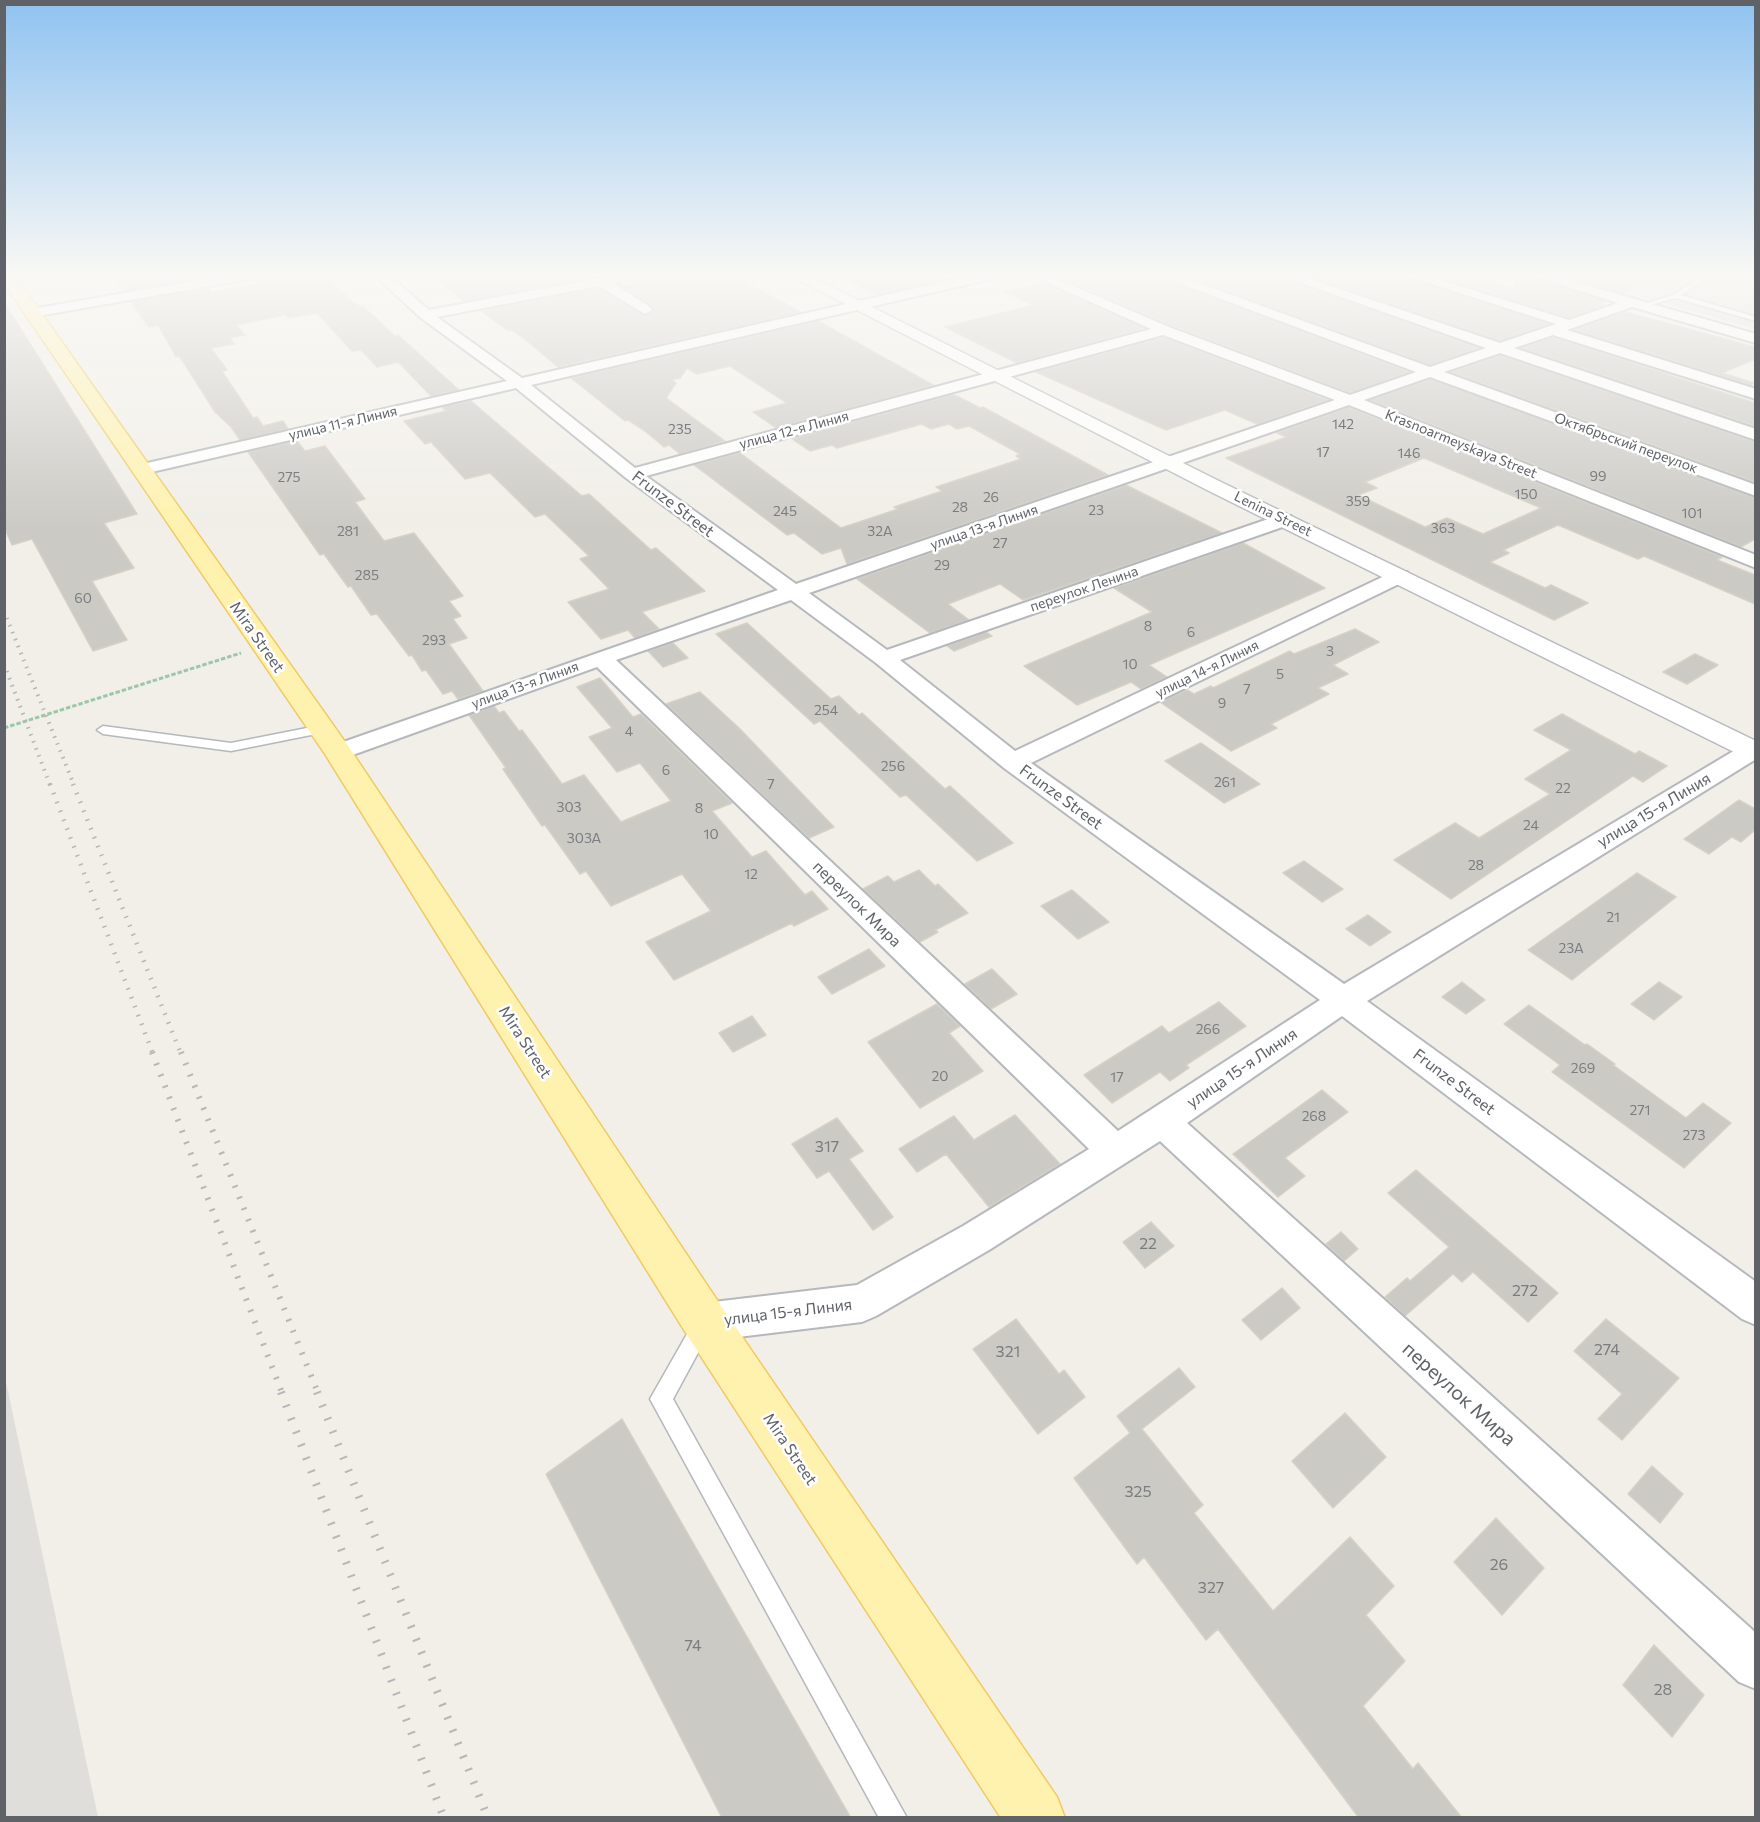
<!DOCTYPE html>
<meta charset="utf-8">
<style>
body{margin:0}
#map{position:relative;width:1760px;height:1822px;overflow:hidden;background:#f1efe8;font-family:Commissioner,sans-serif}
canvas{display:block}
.frame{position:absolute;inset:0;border:6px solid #5f6368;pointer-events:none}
</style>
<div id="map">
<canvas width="1760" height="1822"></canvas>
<div class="frame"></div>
</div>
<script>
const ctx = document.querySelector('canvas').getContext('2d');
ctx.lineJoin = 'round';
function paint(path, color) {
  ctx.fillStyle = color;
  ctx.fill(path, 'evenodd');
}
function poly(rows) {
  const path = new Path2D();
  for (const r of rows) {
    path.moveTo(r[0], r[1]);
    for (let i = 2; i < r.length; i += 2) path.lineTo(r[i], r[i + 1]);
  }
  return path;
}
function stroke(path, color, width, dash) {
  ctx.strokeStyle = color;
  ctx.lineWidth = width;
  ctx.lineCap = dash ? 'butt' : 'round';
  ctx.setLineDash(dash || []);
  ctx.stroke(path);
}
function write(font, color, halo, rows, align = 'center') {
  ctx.font = font + ' Commissioner,sans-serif';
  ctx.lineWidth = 5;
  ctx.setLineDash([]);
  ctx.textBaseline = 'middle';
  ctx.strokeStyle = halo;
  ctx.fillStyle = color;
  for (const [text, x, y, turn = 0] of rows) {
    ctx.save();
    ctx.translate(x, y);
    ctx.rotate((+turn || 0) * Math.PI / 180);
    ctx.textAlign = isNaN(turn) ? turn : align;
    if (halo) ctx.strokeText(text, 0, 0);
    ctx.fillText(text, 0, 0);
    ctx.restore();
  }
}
paint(poly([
 [1562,273,1755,273,1755,329,1670,305],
 [4,1377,5,1377,98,1817,5,1817]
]), '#e0deda');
const building = poly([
 [113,273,208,273,208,276,124,291,113,273],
 [291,273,321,273,359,307,363,306,396,337,398,335,459,390,431,396,398,362,377,367,361,350,352,351,317,313,288,318,285,315,236,325,245,335,230,338,234,344,211,348,227,370,222,371,253,418,257,417,263,426,283,421,288,429,240,440,231,427,215,412,184,363,179,356,176,357,158,325,149,327,131,302,209,288,210,292,295,277,291,273],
 [428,273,602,273,604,275,464,301,428,273],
 [687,273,728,273,801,312,558,367,521,336,511,330,507,330,481,311,599,288,646,316,654,311,652,306,619,284,623,286,687,273],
 [833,273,934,273,935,281,877,295,833,273],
 [1082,273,1150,273,1409,372,1350,393,1170,325,1061,278,1082,273],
 [1178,273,1271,273,1479,348,1430,365,1178,273],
 [1300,273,1396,273,1549,324,1500,341,1300,273],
 [1427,273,1474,273,1475,277,1515,289,1516,273,1522,273,1606,301,1599,304,1604,305,1569,318,1427,273],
 [1554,273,1642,273,1624,294,1554,273],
 [1042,283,1144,328,1017,363,945,327,1034,305,1004,292,1042,283],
 [4,302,137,514,104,523,134,568,92,581,127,640,93,651,32,539,12,545,4,527,4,302],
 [1626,312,1755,347,1755,359,1722,373,1754,383,1751,385,1574,330,1626,312],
 [818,321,933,385,776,428,753,412,787,403,730,366,697,374,687,368,680,378,672,380,676,383,666,398,725,441,680,454,669,445,664,447,645,431,628,420,625,421,571,378,818,321],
 [1163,337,1328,400,1257,424,1225,410,1166,430,1036,372,1163,337],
 [1553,337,1755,403,1755,426,1521,348,1553,337],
 [1500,355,1755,442,1755,482,1451,372,1500,355],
 [1430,379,1755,498,1755,539,1741,547,1370,400,1430,379],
 [951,395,957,396,980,408,983,407,1108,475,847,564,841,548,822,554,794,533,787,535,694,465,740,453,841,528,898,509,894,507,942,491,936,487,1021,459,1016,456,1020,454,969,426,957,429,949,424,931,429,922,424,837,448,832,445,810,451,792,439,951,395],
 [471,401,582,496,589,494,651,550,656,548,705,591,642,612,659,629,635,638,628,630,601,639,568,602,609,589,580,559,589,556,545,514,535,517,490,473,465,479,431,442,425,444,404,421,446,411,442,407,471,401],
 [1349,407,1722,557,1717,560,1755,575,1755,604,1644,556,1638,559,1558,525,1503,550,1509,553,1490,562,1545,588,1551,585,1588,603,1554,620,1226,458,1287,437,1277,433,1349,407],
 [1424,458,1541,508,1483,534,1447,518,1425,527,1358,495,1377,488,1365,482,1424,458],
 [297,441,305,451,325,446,365,499,355,502,384,541,414,533,463,596,449,601,461,616,453,619,467,638,449,644,483,691,458,699,452,691,443,694,426,670,422,671,412,655,409,656,377,614,371,615,351,586,348,587,324,554,320,555,248,452,297,441],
 [1126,485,1222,533,1023,600,1000,584,948,604,969,620,930,633,857,579,1126,485],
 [1243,543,1325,588,1149,665,1167,677,1141,689,1131,682,1077,705,1024,666,1152,612,1114,588,1243,543],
 [747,623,831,699,839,696,859,715,862,713,945,789,950,786,1013,843,977,861,906,795,900,797,820,721,814,724,716,634,747,623],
 [1355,629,1379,642,1333,665,1348,674,1318,688,1329,694,1271,724,1277,728,1231,751,1160,702,1187,690,1194,694,1211,686,1213,688,1290,651,1294,654,1355,629],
 [986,632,992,636,954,651,947,646,986,632],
 [673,643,688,658,663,667,648,651,673,643],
 [1695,654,1718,665,1687,684,1663,672,1695,654],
 [600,678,633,717,641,714,732,803,712,811,752,857,766,851,805,895,812,891,828,909,794,926,792,923,674,980,646,942,711,911,682,874,611,906,586,871,580,874,545,825,542,826,503,769,506,768,469,715,494,706,499,713,504,711,519,731,522,730,562,784,584,775,621,822,671,801,640,763,617,772,589,737,612,728,577,687,600,678],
 [700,692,740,729,834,827,809,838,666,704,700,692],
 [1562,714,1635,754,1639,751,1667,766,1643,782,1633,776,1451,899,1394,860,1455,823,1479,838,1550,794,1525,779,1571,750,1534,730,1562,714],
 [1201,743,1260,784,1224,803,1165,761,1201,743],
 [1739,800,1755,809,1755,830,1741,842,1732,837,1709,854,1684,839,1739,800],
 [1304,861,1343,889,1322,902,1283,873,1304,861],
 [919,870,935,886,938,884,968,913,935,930,938,932,920,942,863,889,888,876,894,882,919,870],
 [1637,873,1676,897,1572,980,1528,950,1637,873],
 [1072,890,1109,922,1078,939,1041,906,1072,890],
 [1368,915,1391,932,1370,946,1346,929,1368,915],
 [869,949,885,966,832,994,818,977,869,949],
 [992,969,1017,994,991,1009,965,984,992,969],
 [1462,982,1485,1000,1466,1014,1442,997,1462,982],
 [1659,982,1682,997,1654,1020,1631,1004,1659,982],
 [1219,1002,1246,1026,1186,1065,1189,1068,1170,1081,1160,1072,1112,1103,1084,1075,1162,1026,1169,1033,1219,1002],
 [937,1004,960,1026,949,1033,983,1071,920,1108,868,1042,937,1004],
 [1529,1005,1585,1045,1587,1044,1615,1064,1613,1065,1686,1118,1703,1103,1731,1123,1684,1168,1552,1072,1560,1065,1504,1024,1529,1005],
 [752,1016,766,1035,733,1052,719,1033,752,1016],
 [1322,1090,1348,1112,1285,1158,1305,1176,1278,1197,1233,1154,1322,1090],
 [1015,1115,1060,1164,989,1207,946,1154,917,1172,899,1149,954,1116,974,1140,1015,1115],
 [837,1118,863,1151,849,1159,893,1217,873,1230,829,1171,817,1178,792,1144,837,1118],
 [1416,1170,1558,1293,1528,1322,1473,1272,1462,1282,1453,1274,1405,1316,1385,1297,1407,1278,1410,1281,1449,1247,1388,1193,1416,1170],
 [1151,1222,1174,1246,1145,1268,1123,1242,1151,1222],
 [1341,1232,1358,1249,1344,1261,1326,1244,1341,1232],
 [1282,1288,1300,1308,1261,1340,1242,1320,1282,1288],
 [1016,1319,1059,1374,1064,1370,1085,1397,1038,1434,973,1349,1016,1319],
 [1606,1319,1679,1378,1622,1440,1598,1419,1622,1394,1574,1351,1606,1319],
 [1179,1368,1195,1387,1142,1429,1203,1505,1194,1513,1273,1611,1350,1537,1394,1586,1366,1615,1405,1661,1363,1706,1413,1769,1418,1763,1462,1818,1359,1818,1218,1629,1206,1640,1144,1557,1137,1564,1074,1478,1130,1433,1117,1416,1179,1368],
 [1345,1413,1386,1457,1333,1508,1292,1461,1345,1413],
 [622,1419,851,1818,722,1818,546,1474,622,1419],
 [1652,1466,1683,1494,1660,1523,1628,1494,1652,1466],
 [1496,1518,1544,1568,1502,1615,1454,1562,1496,1518],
 [1654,1645,1704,1695,1672,1737,1623,1685,1654,1645]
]);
paint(building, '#cccac5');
stroke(building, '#d6d1c6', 1.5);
const service = poly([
 [1706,273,1714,273,1681,295,1756,317,1756,321,1675,298,1640,308,1636,306,1673,295,1706,273],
 [322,725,328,729,326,732,231,751,103,734,97,730,103,726,231,743,322,725],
 [702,1317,709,1320,712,1327,673,1399,907,1818,879,1818,650,1399,695,1320,702,1317]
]);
const minor = poly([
 [239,273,268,273,262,277,32,317,25,313,32,309,239,273],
 [372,273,386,273,429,310,626,273,653,273,647,277,613,283,650,307,652,310,645,314,599,286,437,317,522,378,982,273,1006,273,1000,277,531,385,635,468,1151,329,1026,273,1043,273,1169,327,1350,395,1416,372,1152,273,1171,273,1430,367,1486,348,1273,273,1292,273,1500,343,1556,324,1398,273,1418,273,1569,320,1618,303,1524,273,1545,273,1756,334,1756,343,1632,307,1567,330,1756,389,1756,399,1553,335,1514,348,1756,429,1756,440,1500,353,1444,372,1756,485,1756,496,1430,377,1364,400,1756,555,1756,568,1349,405,809,593,887,650,1277,516,1291,516,1293,520,1291,524,900,660,1015,751,1393,572,1407,572,1410,576,1407,580,1031,763,1344,984,1747,743,1756,740,1756,759,1367,1001,1756,1282,1756,1325,1742,1319,1342,1016,1187,1123,1756,1633,1756,1689,1739,1682,1160,1141,989,1250,876,1316,862,1322,705,1341,691,1336,686,1322,691,1308,705,1303,857,1285,963,1226,1089,1149,597,667,347,757,338,760,329,757,326,752,329,747,778,590,626,478,516,388,143,474,137,473,134,469,137,465,143,464,507,381,421,318,372,273],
 [1163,335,1335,400,796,584,646,476,1163,335],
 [791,600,876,663,1004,768,1320,1000,1118,1131,616,660,791,600]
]);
const secondary = poly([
 [785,273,804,273,1221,482,1756,741,1756,761,1746,758,1207,490,785,273]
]);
const primary = poly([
 [4,273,13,273,348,746,721,1306,1057,1797,1065,1818,1001,1818,689,1338,325,754,4,283,4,273]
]);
stroke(service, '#b5b8bc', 3);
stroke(minor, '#b5b8bc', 4);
stroke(secondary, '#b6babf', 3);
stroke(primary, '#f2c960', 3);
stroke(poly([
 [4,728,241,653]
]), '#9cc7a9', 3, [4.5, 2]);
paint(service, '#fff');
paint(minor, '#fff');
paint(secondary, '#fff');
paint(primary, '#fff2af');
stroke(poly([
 [4,611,74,785],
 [4,664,50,785]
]), '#b6b7b8', 4, [1.5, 6]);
stroke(poly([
 [50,784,153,1054],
 [73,784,181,1054]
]), '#b6b7b8', 4.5, [1.5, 8]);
stroke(poly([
 [152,1052,282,1393],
 [181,1052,318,1393]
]), '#b6b7b8', 6, [2, 10]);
stroke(poly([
 [281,1392,444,1818],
 [317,1392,488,1818]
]), '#b6b7b8', 8, [2, 12]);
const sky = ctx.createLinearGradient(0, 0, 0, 528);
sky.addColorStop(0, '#8fc3f1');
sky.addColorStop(0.52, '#f9f8f5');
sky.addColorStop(1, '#f9f8f500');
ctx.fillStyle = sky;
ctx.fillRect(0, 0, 1760, 528);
write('14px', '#5f6368', '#fff', [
 ["улица 11-я Линия",343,423,-13],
 ["улица 12-я Линия",794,430,-15],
 ["Октябрьский переулок",1626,443,20],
 ["Krasnoarmeyskaya Street",1461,444,22],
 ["Lenina Street",1273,514,26],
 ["улица 13-я Линия",984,527,-19],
 ["переулок Ленина",1084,589,-19],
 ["улица 14-я Линия",1207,669,-26],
 ["улица 13-я Линия",525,685,-20]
]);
write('14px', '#7a7d7f', null, [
 ["142",1343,424],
 ["235",680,429],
 ["17",1323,452],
 ["146",1409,453],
 ["99",1598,476],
 ["275",289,477],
 ["150",1526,494],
 ["26",991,497],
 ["359",1358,501],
 ["28",960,507],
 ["23",1096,510],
 ["245",785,511],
 ["101",1692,513],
 ["363",1443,528],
 ["281",348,531],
 ["32А",880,531],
 ["27",1000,543],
 ["29",942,565],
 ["285",367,575],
 ["60",83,598],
 ["8",1148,626],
 ["6",1191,632],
 ["293",434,640],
 ["3",1330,651],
 ["10",1130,664],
 ["5",1280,674],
 ["7",1247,689],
 ["9",1222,703],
 ["254",826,710],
 ["4",629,731],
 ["256",893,766],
 ["6",666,770],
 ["261",1225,782],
 ["7",771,784],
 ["22",1563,788],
 ["303",569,807],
 ["8",699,808],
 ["24",1531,825],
 ["10",711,834],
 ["303А",584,838],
 ["28",1476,865],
 ["12",751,874],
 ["21",1613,917],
 ["23А",1571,948],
 ["266",1208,1029],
 ["269",1583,1068],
 ["20",940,1076],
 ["17",1117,1077],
 ["271",1640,1110],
 ["268",1314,1116],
 ["273",1694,1135]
]);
write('16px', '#5f6368', '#fff', [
 ["Frunze Street",673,504,37],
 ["Mira Street",257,637,55],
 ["Frunze Street",1061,797,36],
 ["улица 15-я Линия",1654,810,-31],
 ["переулок Мира",857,904,44],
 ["Mira Street",525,1042,57],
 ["улица 15-я Линия",1242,1068,-34],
 ["Frunze Street",1454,1082,37],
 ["улица 15-я Линия",788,1312,-7],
 ["Mira Street",790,1449,56]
]);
write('16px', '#7a7d7f', null, [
 ["317",827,1147],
 ["22",1148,1244],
 ["272",1525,1291],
 ["274",1607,1350],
 ["321",1008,1352],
 ["325",1138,1492],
 ["26",1499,1565],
 ["327",1211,1588],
 ["74",693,1646],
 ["28",1663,1690]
]);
write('20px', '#5f6368', '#fff', [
 ["переулок Мира",1459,1394,42]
]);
</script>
